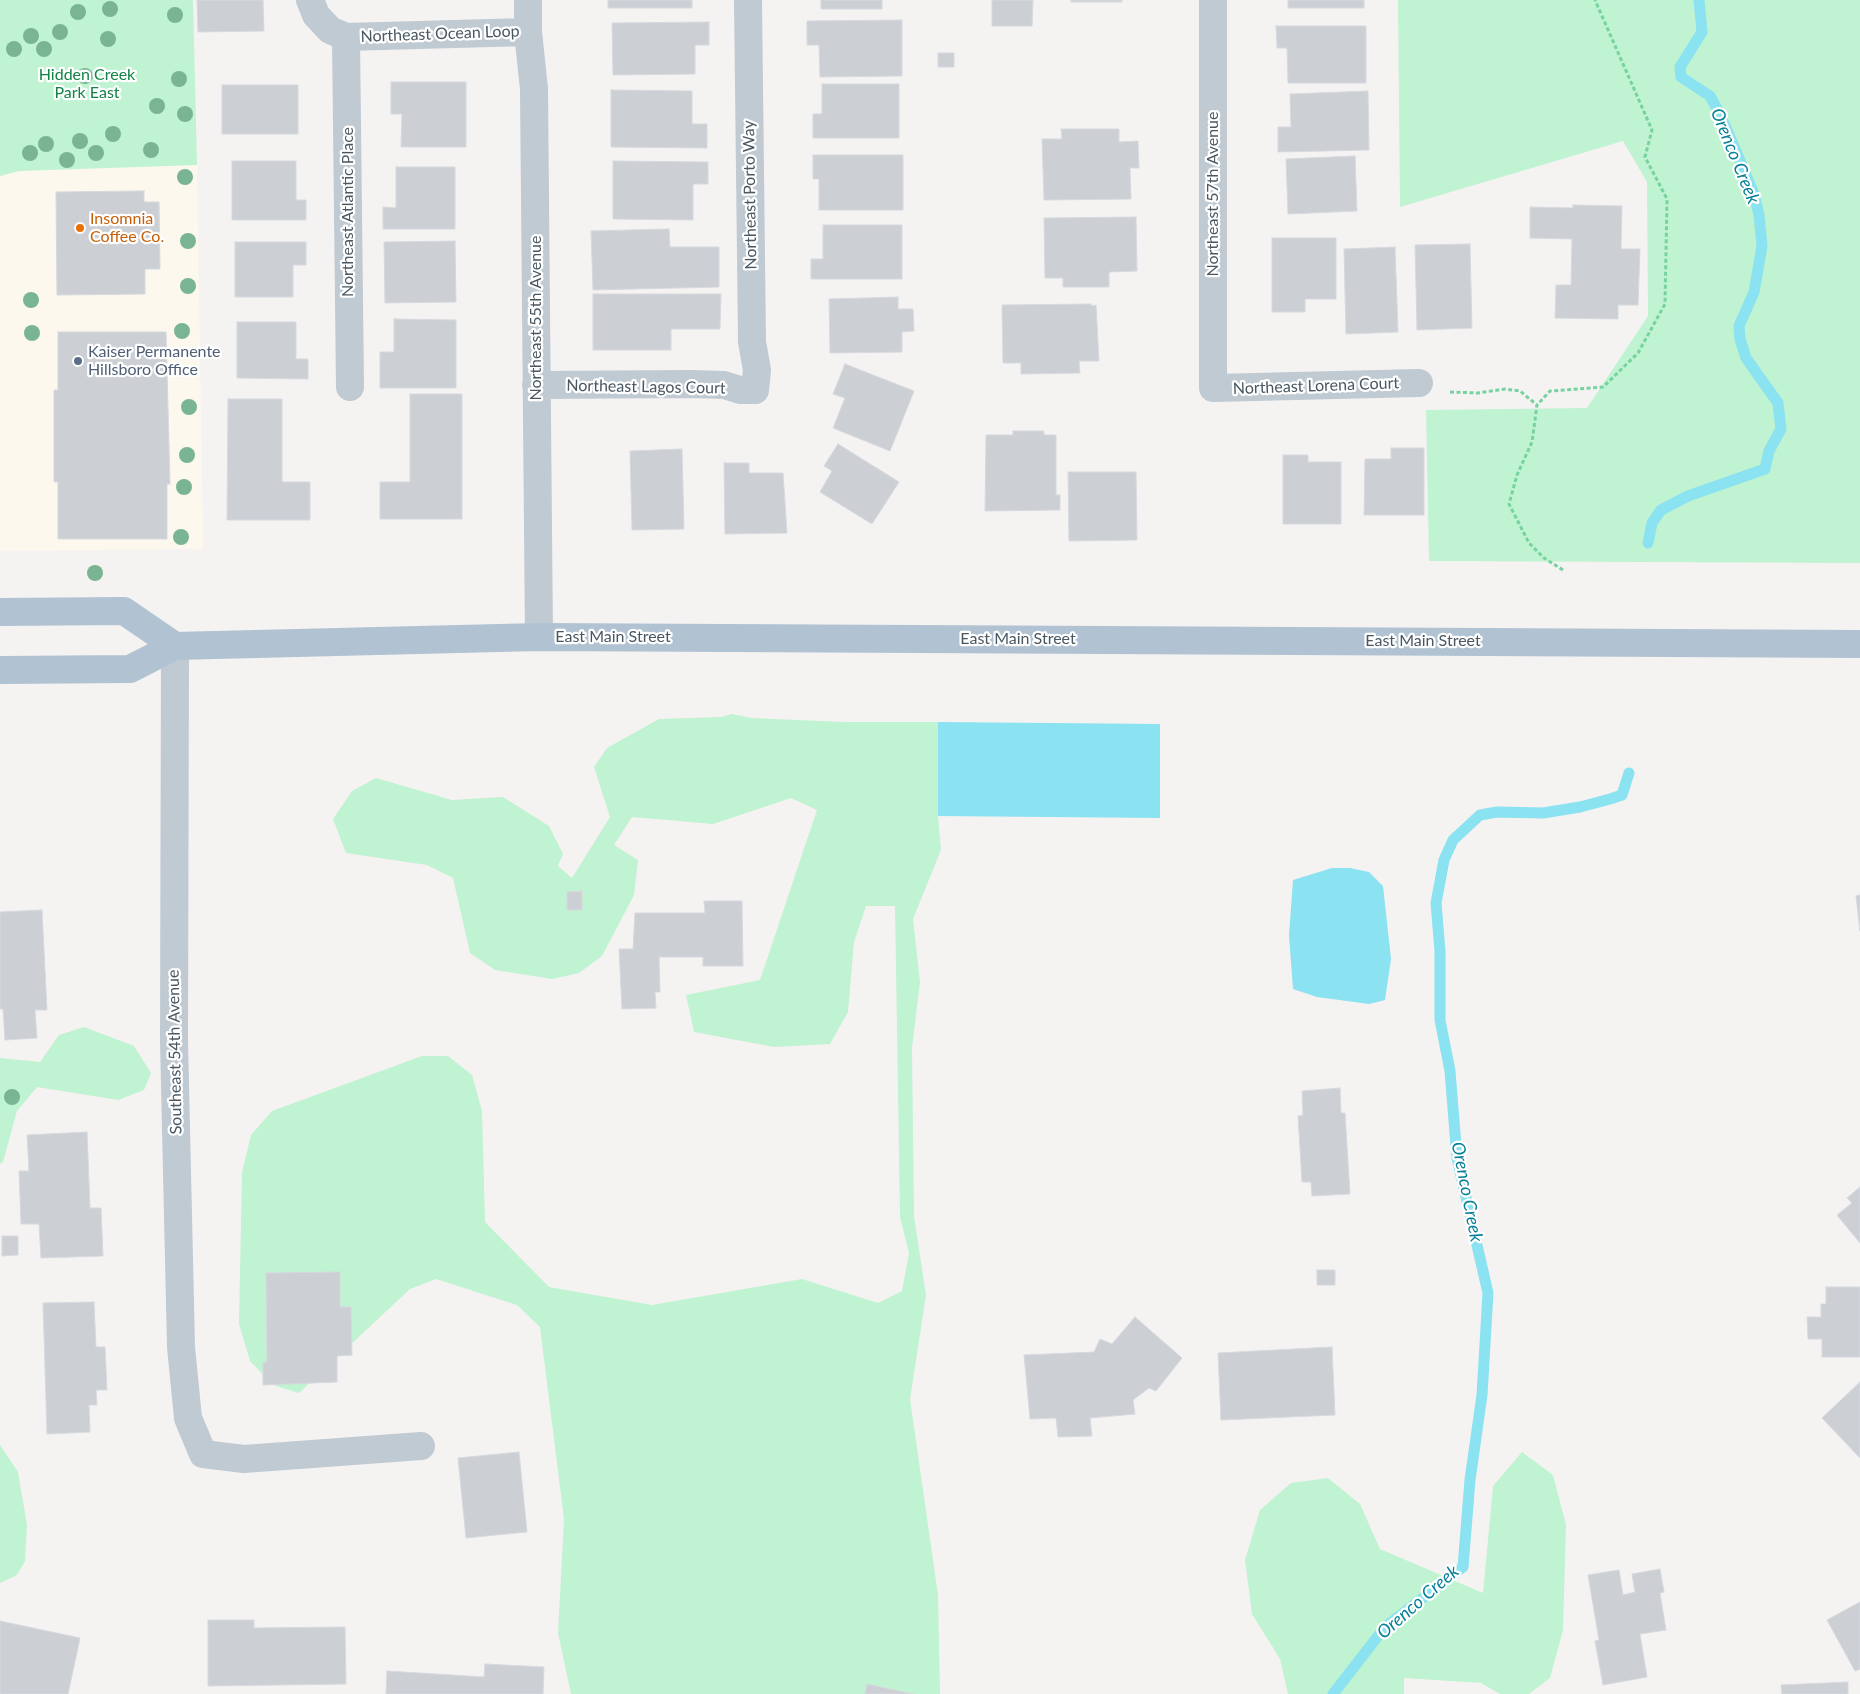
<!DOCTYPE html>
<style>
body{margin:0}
canvas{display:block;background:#f5f2f2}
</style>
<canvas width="1860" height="1694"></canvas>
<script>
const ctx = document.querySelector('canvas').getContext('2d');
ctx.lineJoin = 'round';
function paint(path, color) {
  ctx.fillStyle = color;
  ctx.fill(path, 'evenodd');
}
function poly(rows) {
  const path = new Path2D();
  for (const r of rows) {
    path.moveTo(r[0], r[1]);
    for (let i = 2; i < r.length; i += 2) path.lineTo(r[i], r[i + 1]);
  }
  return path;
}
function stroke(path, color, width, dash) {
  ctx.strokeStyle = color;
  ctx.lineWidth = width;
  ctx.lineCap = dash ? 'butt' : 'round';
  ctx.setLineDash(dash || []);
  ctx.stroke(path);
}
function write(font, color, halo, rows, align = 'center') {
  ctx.font = font + ' Lato,sans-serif';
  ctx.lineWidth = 4.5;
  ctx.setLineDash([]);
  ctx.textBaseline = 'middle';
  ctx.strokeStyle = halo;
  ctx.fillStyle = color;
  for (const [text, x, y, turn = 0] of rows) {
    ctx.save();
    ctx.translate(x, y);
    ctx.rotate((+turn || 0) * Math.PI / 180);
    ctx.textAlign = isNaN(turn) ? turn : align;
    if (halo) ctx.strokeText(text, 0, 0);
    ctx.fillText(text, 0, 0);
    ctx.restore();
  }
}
paint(poly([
 [197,165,203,549,0,551,0,176,19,171]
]), '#fdf8ed');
paint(poly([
 [0,0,193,0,197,165,19,171,0,176],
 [1398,0,1860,0,1860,563,1429,561,1426,410,1587,408,1648,316,1647,182,1623,141,1400,207],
 [732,714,751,718,844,722,938,722,938,816,941,850,913,919,920,982,912,1048,914,1217,926,1295,910,1399,938,1595,940,1694,571,1694,558,1633,564,1519,540,1327,517,1305,436,1279,410,1289,299,1393,273,1385,250,1361,239,1324,242,1172,251,1135,272,1111,422,1056,448,1056,472,1075,482,1111,485,1222,549,1287,652,1305,802,1279,878,1303,902,1291,909,1253,900,1217,895,906,866,906,854,942,848,1012,830,1044,774,1047,694,1032,686,995,760,980,817,810,791,798,713,824,632,817,614,845,638,860,634,895,602,956,579,973,552,979,495,970,470,953,453,878,427,865,346,853,333,819,352,791,376,778,452,800,503,797,549,826,563,854,558,866,572,878,610,817,594,767,607,748,659,719,721,717],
 [84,1027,134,1046,151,1073,144,1090,118,1100,37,1087,17,1111,3,1162,0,1164,0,1058,40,1062,59,1035],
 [0,1445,18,1472,27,1525,25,1561,17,1575,0,1583],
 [1522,1452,1553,1475,1566,1525,1563,1630,1550,1678,1529,1694,1500,1694,1481,1683,1404,1678,1404,1694,1288,1694,1280,1659,1252,1614,1245,1560,1260,1510,1291,1483,1328,1478,1360,1504,1380,1549,1483,1593,1493,1486]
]), '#c0f3d1');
paint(poly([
 [938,722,1160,724,1160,818,938,816],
 [1332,868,1350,868,1369,872,1383,886,1391,959,1385,1000,1369,1004,1317,997,1293,989,1289,935,1293,880]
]), '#8be2f1');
stroke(poly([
 [1648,543,1652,523,1661,510,1688,496,1765,469,1769,451,1781,429,1778,403,1746,358,1740,339,1739,326,1754,292,1762,246,1759,215,1754,194,1721,116,1710,96,1681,77,1680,67,1702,32,1699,0],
 [1333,1694,1385,1627,1463,1567,1470,1480,1482,1395,1488,1293,1457,1158,1450,1071,1440,1020,1440,951,1436,903,1444,860,1453,840,1480,815,1497,812,1543,813,1580,807,1610,799,1622,795,1629,773]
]), '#8be2f1', 11);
const building = poly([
 [197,0,263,0,264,31,198,32,197,0],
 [608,0,692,0,692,8,608,8,608,0],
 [821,0,882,0,882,9,821,9,821,0],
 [992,0,1033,0,1032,26,992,26,992,0],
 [1071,0,1122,0,1122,2,1071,2,1071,0],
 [1288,0,1364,0,1364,8,1288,8,1288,0],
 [902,20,902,76,820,77,819,45,807,45,807,21,902,20],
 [709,22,709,45,695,45,695,74,613,75,612,23,709,22],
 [1276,26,1366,26,1366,83,1288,83,1287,48,1277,48,1276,26],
 [938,53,954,53,954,67,938,67,938,53],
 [391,82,466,82,466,147,401,147,402,114,391,114,391,82],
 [822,84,899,84,899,138,813,138,813,114,822,114,822,84],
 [222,85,298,85,298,134,222,134,222,85],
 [611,90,692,91,692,124,707,124,707,148,611,147,611,90],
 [1368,91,1369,150,1278,152,1278,127,1291,127,1290,94,1368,91],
 [1061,129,1119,129,1119,142,1138,141,1139,168,1130,168,1131,199,1044,200,1042,139,1062,139,1061,129],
 [813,155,903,155,903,210,819,210,819,179,813,179,813,155],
 [1355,156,1357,211,1288,214,1286,159,1355,156],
 [232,161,296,161,296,200,306,200,306,220,232,220,232,161],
 [613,161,708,162,708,184,693,184,693,220,613,219,613,161],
 [396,167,455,167,455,229,383,229,383,207,396,208,396,167],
 [144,191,144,202,159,202,160,269,145,269,145,294,57,295,56,192,144,191],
 [1573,205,1622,206,1621,249,1640,249,1638,305,1618,305,1618,319,1555,318,1556,285,1571,285,1572,239,1530,238,1530,207,1573,208,1573,205],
 [1136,217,1137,271,1109,272,1109,287,1063,287,1063,278,1045,278,1044,218,1136,217],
 [823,225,902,225,902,279,811,279,811,259,823,259,823,225],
 [669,229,670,247,719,247,719,287,593,290,591,231,669,229],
 [1272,238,1336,238,1336,299,1305,299,1305,312,1272,312,1272,238],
 [455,241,456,302,385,303,384,242,455,241],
 [235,242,306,242,306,265,293,265,293,297,235,297,235,242],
 [1470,244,1472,328,1417,330,1415,245,1470,244],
 [1395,247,1398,332,1346,334,1344,249,1395,247],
 [593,294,721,294,720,329,671,329,671,350,593,350,593,294],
 [898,297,898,309,913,309,914,331,902,332,902,352,830,353,829,299,898,297],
 [1091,304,1091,306,1096,305,1099,361,1079,361,1080,373,1021,374,1021,363,1003,363,1002,305,1091,304],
 [394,319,456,320,456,388,380,388,380,352,394,352,394,319],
 [237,322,296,322,296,359,308,359,308,379,237,378,237,322],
 [58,332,166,332,170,484,167,484,167,539,58,539,58,482,54,482,54,390,58,390,58,332],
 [845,364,914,391,890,451,833,428,845,398,833,394,845,364],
 [410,394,462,394,462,519,380,519,380,482,410,482,410,394],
 [228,399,282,399,282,482,310,482,310,520,227,520,228,399],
 [1013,431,1044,431,1044,435,1056,435,1056,495,1060,495,1060,510,985,511,986,435,1013,435,1013,431],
 [838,444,899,482,872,524,820,492,832,471,824,466,838,444],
 [1391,448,1424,448,1424,515,1364,515,1365,459,1391,459,1391,448],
 [682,449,684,529,632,530,630,451,682,449],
 [1283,455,1308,455,1308,462,1341,462,1341,524,1283,524,1283,455],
 [724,463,749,463,749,473,783,473,787,533,725,534,724,463],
 [1068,472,1136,472,1137,540,1069,541,1068,472],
 [582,891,582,910,567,910,567,892,582,891],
 [1860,895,1860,931,1856,896,1860,895],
 [704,901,742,901,743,966,703,966,703,957,659,957,660,992,655,992,656,1008,622,1009,619,949,633,949,635,913,705,913,704,901],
 [42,910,47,1010,35,1010,37,1038,5,1040,3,1009,0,1009,0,912,42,910],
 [1340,1088,1341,1113,1345,1113,1350,1194,1312,1196,1311,1182,1302,1182,1298,1116,1303,1115,1302,1091,1340,1088],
 [87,1132,90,1208,101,1208,103,1256,41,1258,39,1224,21,1224,19,1171,29,1171,27,1135,87,1132],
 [1860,1187,1860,1243,1837,1215,1852,1203,1847,1198,1860,1187],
 [2,1236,18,1236,18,1255,2,1256,2,1236],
 [1317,1270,1335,1270,1335,1285,1317,1285,1317,1270],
 [340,1272,340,1307,351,1307,352,1355,337,1356,337,1382,263,1385,263,1362,267,1362,266,1273,340,1272],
 [1826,1287,1860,1287,1860,1357,1822,1357,1822,1339,1808,1339,1807,1317,1821,1317,1821,1304,1826,1304,1826,1287],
 [94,1302,96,1347,105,1347,107,1390,96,1390,97,1405,89,1405,90,1432,47,1434,43,1303,94,1302],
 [1135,1317,1182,1358,1156,1391,1149,1388,1133,1400,1135,1414,1090,1418,1092,1436,1058,1437,1056,1418,1030,1419,1024,1355,1094,1352,1100,1339,1112,1344,1135,1317],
 [1332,1347,1335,1415,1221,1420,1218,1353,1332,1347],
 [1860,1382,1860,1458,1822,1418,1860,1382],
 [519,1452,527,1532,466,1538,458,1458,519,1452],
 [1660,1569,1664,1592,1660,1593,1666,1630,1640,1634,1647,1677,1603,1685,1595,1641,1599,1640,1588,1575,1619,1570,1623,1595,1635,1592,1632,1574,1660,1569],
 [1860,1602,1860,1669,1855,1671,1827,1620,1860,1602],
 [208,1620,254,1620,254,1628,345,1627,346,1684,208,1686,208,1620],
 [0,1621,80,1638,68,1694,0,1694,0,1621],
 [485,1664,544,1667,543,1694,386,1694,387,1671,484,1677,485,1664],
 [1848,1682,1848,1694,1782,1694,1781,1685,1848,1682],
 [867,1684,913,1694,865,1694,867,1684]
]);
paint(building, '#ccd0d5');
stroke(building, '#d6d9de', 1);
stroke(poly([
 [1450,392,1478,393,1505,389,1520,391,1537,405],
 [1563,570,1544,558,1529,543,1509,504,1517,475,1532,442,1537,405,1550,391,1603,387,1638,353,1665,304,1667,199,1645,157,1652,130,1595,0]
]), '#76d3a0', 3, [4, 2.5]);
stroke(poly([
 [310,0,316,15,330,30,346,37,528,32],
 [528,0,528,32,534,89,539,637],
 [1213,0,1213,388,1419,383],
 [346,37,350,387],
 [536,385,692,384,724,385,740,390,755,390,757,370,752,342,748,0],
 [175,646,174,1041,181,1347,188,1418,203,1454,244,1459,421,1446]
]), '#c0cad2', 28);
stroke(poly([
 [0,612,124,611,175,646],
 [0,670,130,669,175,646,539,637,1860,644]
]), '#b1c3d2', 28);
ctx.fillStyle = '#79b593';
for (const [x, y] of [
 [110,9],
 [78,12],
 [175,15],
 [60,32],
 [31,36],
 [108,39],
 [14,49],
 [44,49],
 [85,76],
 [179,79],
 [157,106],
 [185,114],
 [113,134],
 [80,141],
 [46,144],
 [151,150],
 [30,153],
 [96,153],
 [67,160],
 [185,177],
 [188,241],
 [188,286],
 [31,300],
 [182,331],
 [32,333],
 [189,407],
 [187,455],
 [184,487],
 [181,537],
 [95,573],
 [12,1097]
]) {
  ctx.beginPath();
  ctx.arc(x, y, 8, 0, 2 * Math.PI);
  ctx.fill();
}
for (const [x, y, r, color] of [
 [80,228,5,"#e8710a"],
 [78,361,5,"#5c6f8a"]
]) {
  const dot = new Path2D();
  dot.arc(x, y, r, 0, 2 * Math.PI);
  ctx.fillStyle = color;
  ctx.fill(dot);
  stroke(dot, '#fff', 2);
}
write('16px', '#495761', '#fff', [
 ["Northeast Ocean Loop",440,34,-2],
 ["Northeast 57th Avenue",1213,194,-90],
 ["Northeast Porto Way",750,195,-91],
 ["Northeast Atlantic Place",348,212,-90],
 ["Northeast 55th Avenue",536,318,-90],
 ["Northeast Lorena Court",1316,386,-2],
 ["Northeast Lagos Court",646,387,1],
 ["East Main Street",613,637],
 ["East Main Street",1018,639],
 ["East Main Street",1423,641],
 ["Southeast 54th Avenue",175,1052,-91]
]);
write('16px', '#138345', '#fff', [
 ["Hidden Creek",87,75],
 ["Park East",87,93]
]);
write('16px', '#c56008', '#fff', [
 ["Insomnia",90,219],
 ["Coffee Co.",90,237]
], 'left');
write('16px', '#4e5e75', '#fff', [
 ["Kaiser Permanente",88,352],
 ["Hillsboro Office",88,370]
], 'left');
write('italic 18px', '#078097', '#fff', [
 ["Orenco Creek",1735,156,68],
 ["Orenco Creek",1467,1192,79],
 ["Orenco Creek",1418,1602,-41]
]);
</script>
